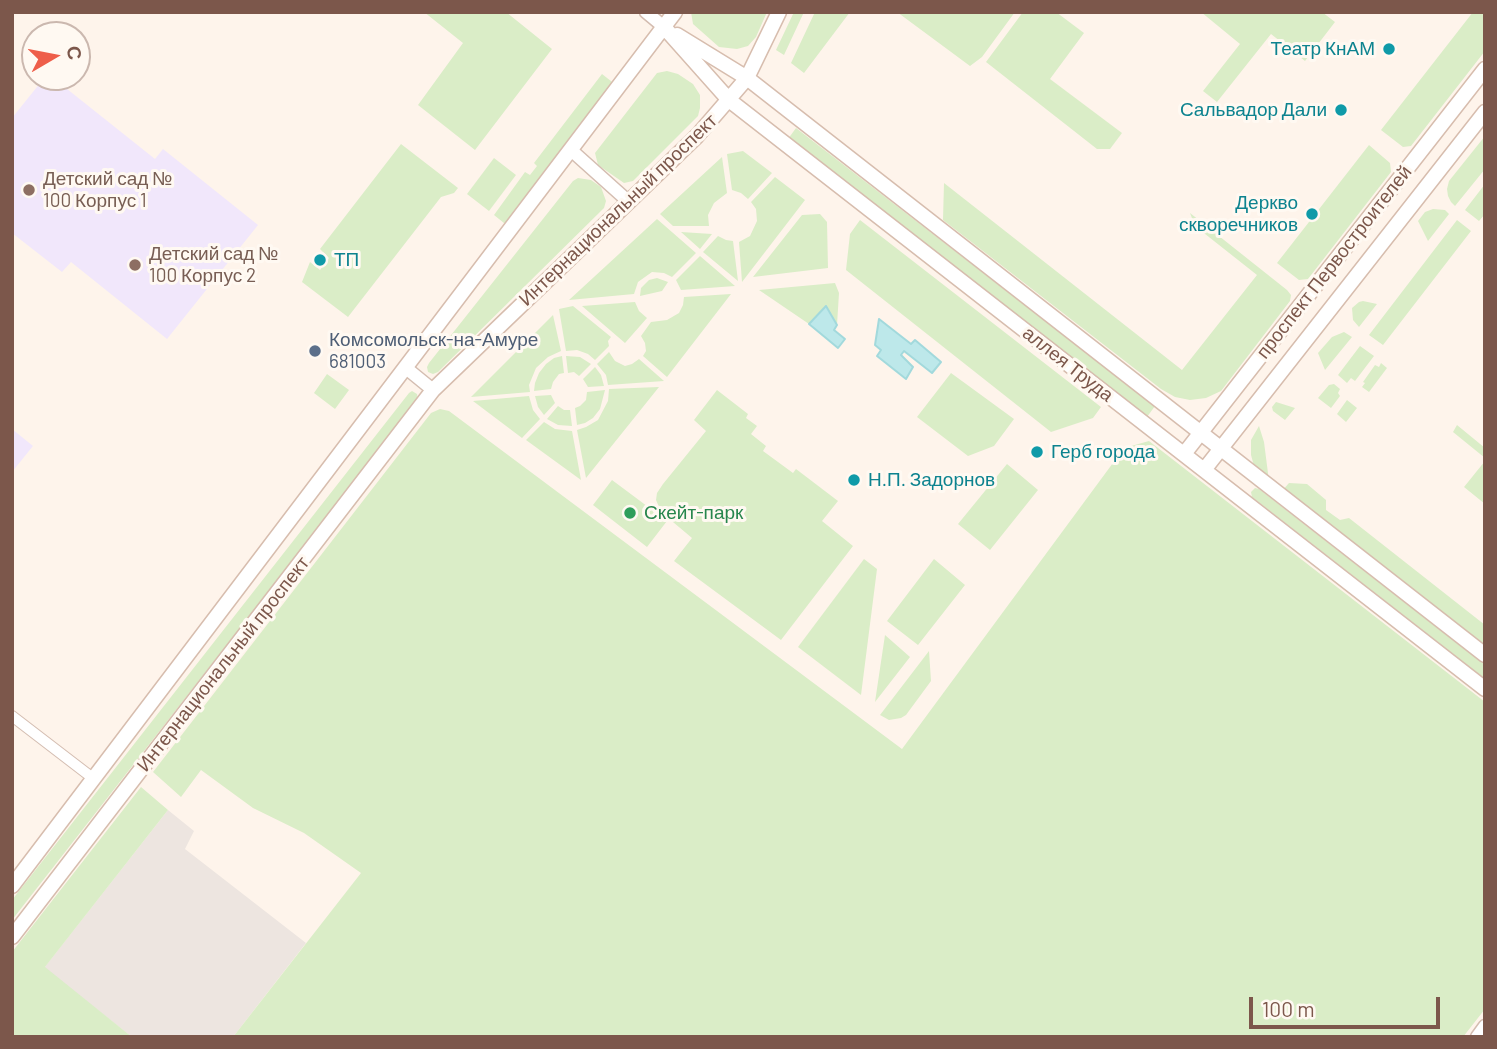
<!DOCTYPE html>
<meta charset="utf-8">
<style>
body{margin:0}
#map{position:relative;width:1497px;height:1049px;overflow:hidden;background:#fef4eb;font-family:Barlow,sans-serif}
canvas{display:block}
.frame{position:absolute;inset:0;border:14px solid #7c574b;pointer-events:none}
.north{position:absolute;left:21px;top:21px;width:70px;height:70px;box-sizing:border-box;background:#fff9f2;border:2px solid #cbb8af;border-radius:50%;rotate:80deg;font-size:19px;font-weight:700;line-height:28px;text-align:center;color:#7c574b}
.north::after{content:'';display:block;margin:auto;width:24px;height:32px;background:#ee5e4a;clip-path:polygon(50% 0,100% 100%,50% 72%,0 100%)}
.scale{position:absolute;left:1249px;top:997px;width:191px;height:32px;box-sizing:border-box;border:4px solid #7c574b;border-top:0;padding-left:9px;font-size:21px;line-height:24px;white-space:nowrap;color:#7c574b;-webkit-text-stroke:5px #fff9f2;paint-order:stroke}
</style>
<div id="map">
<canvas width="1497" height="1049"></canvas>
<div class="frame"></div>
<div class="north">С</div>
<div class="scale">100 m</div>
</div>
<script>
const ctx = document.querySelector('canvas').getContext('2d');
ctx.lineJoin = 'round';
function paint(path, color) {
  ctx.fillStyle = color;
  ctx.fill(path, 'evenodd');
}
function poly(rows) {
  const path = new Path2D();
  for (const r of rows) {
    path.moveTo(r[0], r[1]);
    for (let i = 2; i < r.length; i += 2) path.lineTo(r[i], r[i + 1]);
  }
  return path;
}
function stroke(path, color, width, dash) {
  ctx.strokeStyle = color;
  ctx.lineWidth = width;
  ctx.lineCap = dash ? 'butt' : 'round';
  ctx.setLineDash(dash || []);
  ctx.stroke(path);
}
function write(font, color, halo, rows, align = 'center') {
  ctx.font = font + ' Barlow,sans-serif';
  ctx.lineWidth = 6;
  ctx.setLineDash([]);
  ctx.textBaseline = 'middle';
  ctx.strokeStyle = halo;
  ctx.fillStyle = color;
  for (const [text, x, y, turn = 0] of rows) {
    ctx.save();
    ctx.translate(x, y);
    ctx.rotate((+turn || 0) * Math.PI / 180);
    ctx.textAlign = isNaN(turn) ? turn : align;
    if (halo) ctx.strokeText(text, 0, 0);
    ctx.fillText(text, 0, 0);
    ctx.restore();
  }
}
paint(poly([
 [168,810,194,831,185,849,306,943,233,1037,132,1037,44,968]
]), '#ede5e0');
paint(poly([
 [45,77,52,77,155,159,163,149,258,225,167,339,71,262,62,272,12,233,12,118],
 [12,429,33,446,12,472]
]), '#f1e7fb');
paint(poly([
 [424,12,506,12,552,49,475,150,418,105,463,43],
 [691,12,767,12,756,37,748,46,737,49,719,47,693,24],
 [794,12,804,12,784,55,776,50],
 [815,12,850,12,804,73,791,63],
 [897,12,1015,12,982,57,970,66],
 [1023,12,1056,12,1084,33,1050,79,1122,133,1110,149,1097,149,986,62],
 [1201,12,1322,12,1335,22,1305,61,1271,34,1217,102,1203,91,1240,44],
 [1473,12,1485,12,1485,51,1411,146,1403,147,1381,130],
 [667,71,678,74,693,84,700,95,700,108,698,116,633,181,624,183,598,165,595,153,657,73],
 [602,74,616,85,509,227,494,215,525,172,530,175,537,166,534,163],
 [796,128,1155,406,1147,417,788,139],
 [1485,136,1485,169,1455,206,1451,202,1448,196,1447,189,1449,181],
 [401,144,458,188,454,193,441,197,348,317,302,282,310,262,320,270,329,258,320,249],
 [1369,145,1390,163,1391,172,1308,279,1299,280,1277,263],
 [743,151,772,173,748,199,741,193,732,190,727,154],
 [722,157,727,193,714,203,708,215,709,226,673,226,660,214],
 [494,158,516,175,489,211,467,194],
 [775,177,805,200,742,282,739,242,750,236,757,221,756,209,751,202],
 [578,178,591,180,601,187,606,201,604,208,438,372,433,374,428,372,427,367,429,363,573,181],
 [944,183,1182,370,1257,275,1195,226,1190,213,1287,290,1291,295,1290,301,1221,391,1206,398,1190,400,1175,397,1161,389,943,220],
 [1485,184,1485,214,1479,221,1465,210],
 [1433,209,1445,210,1449,214,1428,241,1418,221,1425,212],
 [820,214,827,222,828,268,753,277,802,215],
 [657,219,696,253,672,277,664,273,652,272,638,282,634,294,569,300],
 [860,220,1101,407,1093,418,1051,432,846,270,850,234],
 [1457,220,1471,231,1383,345,1369,335],
 [681,232,712,234,700,249],
 [718,236,726,240,733,241,738,281,703,252],
 [700,256,735,286,681,290,676,280],
 [657,278,668,282,662,291,640,296,641,288,649,280],
 [835,283,839,293,837,325,826,306,809,324,759,290],
 [731,294,667,377,643,356,646,351,645,343,641,336,651,322,667,320,679,313,683,305,684,297],
 [1363,301,1377,304,1359,327,1353,320,1352,308,1359,302],
 [635,302,639,311,647,318,625,343,582,306],
 [573,306,611,337,608,341,609,346,595,360,588,354,577,350,566,351,559,309],
 [553,315,561,351,548,357,536,368,529,385,530,392,471,397],
 [1344,332,1352,337,1325,370,1318,353,1332,337],
 [1360,346,1374,356,1355,381,1351,378,1347,383,1338,375],
 [609,352,615,361,625,366,632,364,639,359,664,381,608,385,606,375,597,364],
 [562,356,564,373,559,374,553,382,551,389,534,391,535,383,539,373,546,364,554,358],
 [566,356,580,357,591,364,579,376,574,372,568,373],
 [1381,363,1387,368,1369,392,1362,387,1365,383,1363,382,1375,365,1379,367],
 [595,367,601,375,604,386,588,387,583,379],
 [951,373,1014,419,994,446,968,456,917,417],
 [327,374,349,390,335,409,314,393],
 [1334,384,1340,389,1338,393,1340,396,1331,408,1318,398,1329,385],
 [659,387,586,478,577,430,586,427,598,420,608,401,609,389],
 [605,390,600,409,593,418,585,423,577,425,575,408,580,406,586,400,587,392],
 [717,390,748,414,746,418,757,426,751,434,766,446,763,451,793,473,796,469,838,501,822,521,853,546,781,640,674,561,692,538,667,517,660,509,656,500,657,493,663,484,706,431,694,420],
 [412,391,417,394,418,400,12,920,12,900,409,393],
 [551,395,555,403,544,415,538,407,535,396],
 [529,396,533,410,540,419,522,438,473,401],
 [1347,400,1357,408,1346,422,1337,414],
 [1276,402,1295,408,1285,420,1273,411,1272,407],
 [558,406,564,410,570,410,572,426,558,425,547,419],
 [440,409,449,411,902,749,1124,448,1149,441,1485,702,1485,1009,1463,1037,233,1037,361,873,304,833,253,808,201,770,181,797,153,772,431,413],
 [544,422,555,429,572,431,581,480,526,440],
 [1457,425,1485,448,1485,458,1453,432],
 [1259,426,1264,442,1269,481,1254,466,1251,455,1251,440],
 [1485,461,1485,504,1464,487],
 [1007,464,1038,490,990,550,958,524],
 [612,480,667,521,647,547,593,505],
 [1289,483,1307,484,1326,500,1326,510,1340,520,1349,518,1485,625,1485,649,1282,491],
 [1255,488,1259,489,1485,665,1485,679,1252,497,1251,492],
 [864,559,877,569,861,695,798,647],
 [934,559,965,585,918,645,887,621],
 [885,635,910,657,875,702],
 [929,651,931,681,906,715,901,718,889,720,880,715],
 [141,787,168,810,45,967,132,1037,12,1037,12,952]
]), '#daedc7');
const water = poly([
 [826,306,837,325,834,330,845,339,838,348,809,324,826,306],
 [879,319,911,344,915,340,941,362,932,373,904,351,901,355,913,367,906,379,877,356,881,350,875,345,879,319]
]);
paint(water, '#bde8ea');
stroke(water, '#a2d9dc', 2);
const minor = poly([
 [12,716,94,779]
]);
const tertiary = poly([
 [646,12,664,27],
 [571,150,629,202],
 [406,368,433,390],
 [1477,1037,1485,1026]
]);
const secondary = poly([
 [664,27,729,100,1485,689],
 [677,35,747,78,1485,655],
 [1184,454,1485,69],
 [1204,470,1485,112],
 [12,886,675,12],
 [12,937,433,390,697,136,747,78,779,12]
]);
stroke(minor, '#d4bdb1', 12);
stroke(tertiary, '#d4bdb1', 15);
stroke(secondary, '#d7bdae', 17);
stroke(minor, '#fff', 10);
stroke(tertiary, '#fff', 12);
stroke(secondary, '#fff', 14);
for (const [x, y, r, color] of [
 [1389,49,7,"#0f9aa8"],
 [1341,110,7,"#0f9aa8"],
 [29,190,7,"#8d6e63"],
 [1312,214,7,"#0f9aa8"],
 [320,260,7,"#0f9aa8"],
 [135,265,7,"#8d6e63"],
 [315,351,7,"#5c6f8a"],
 [1037,452,7,"#0f9aa8"],
 [854,480,7,"#0f9aa8"],
 [630,513,7,"#2e9e5b"]
]) {
  const dot = new Path2D();
  dot.arc(x, y, r, 0, 2 * Math.PI);
  ctx.fillStyle = color;
  ctx.fill(dot);
  stroke(dot, '#fff9f2', 2.5);
}
write('19px', '#0d838f', '#fff9f2', [
 ["Театр КнАМ",1375,49],
 ["Сальвадор Дали",1327,110],
 ["Деркво",1298,203],
 ["скворечников",1298,225],
 ["ТП",334,260,"left"],
 ["Герб города",1051,452,"left"],
 ["Н.П. Задорнов",868,480,"left"]
], 'right');
write('19px', '#785e54', '#fff9f2', [
 ["Детский сад №",43,179],
 ["100 Корпус 1",43,201],
 ["Детский сад №",149,254],
 ["100 Корпус 2",149,276]
], 'left');
write('19px', '#7c574b', '#fff9f2', [
 ["Интернациональный проспект",618,210,-44],
 ["проспект Первостроителей",1334,262,-52],
 ["аллея Труда",1068,364,38],
 ["Интернациональный проспект",223,664,-52]
]);
write('19px', '#4e5e75', '#fff9f2', [
 ["Комсомольск-на-Амуре",329,340],
 ["681003",329,362]
], 'left');
write('19px', '#27864d', '#fff9f2', [
 ["Скейт-парк",644,513]
], 'left');
</script>
